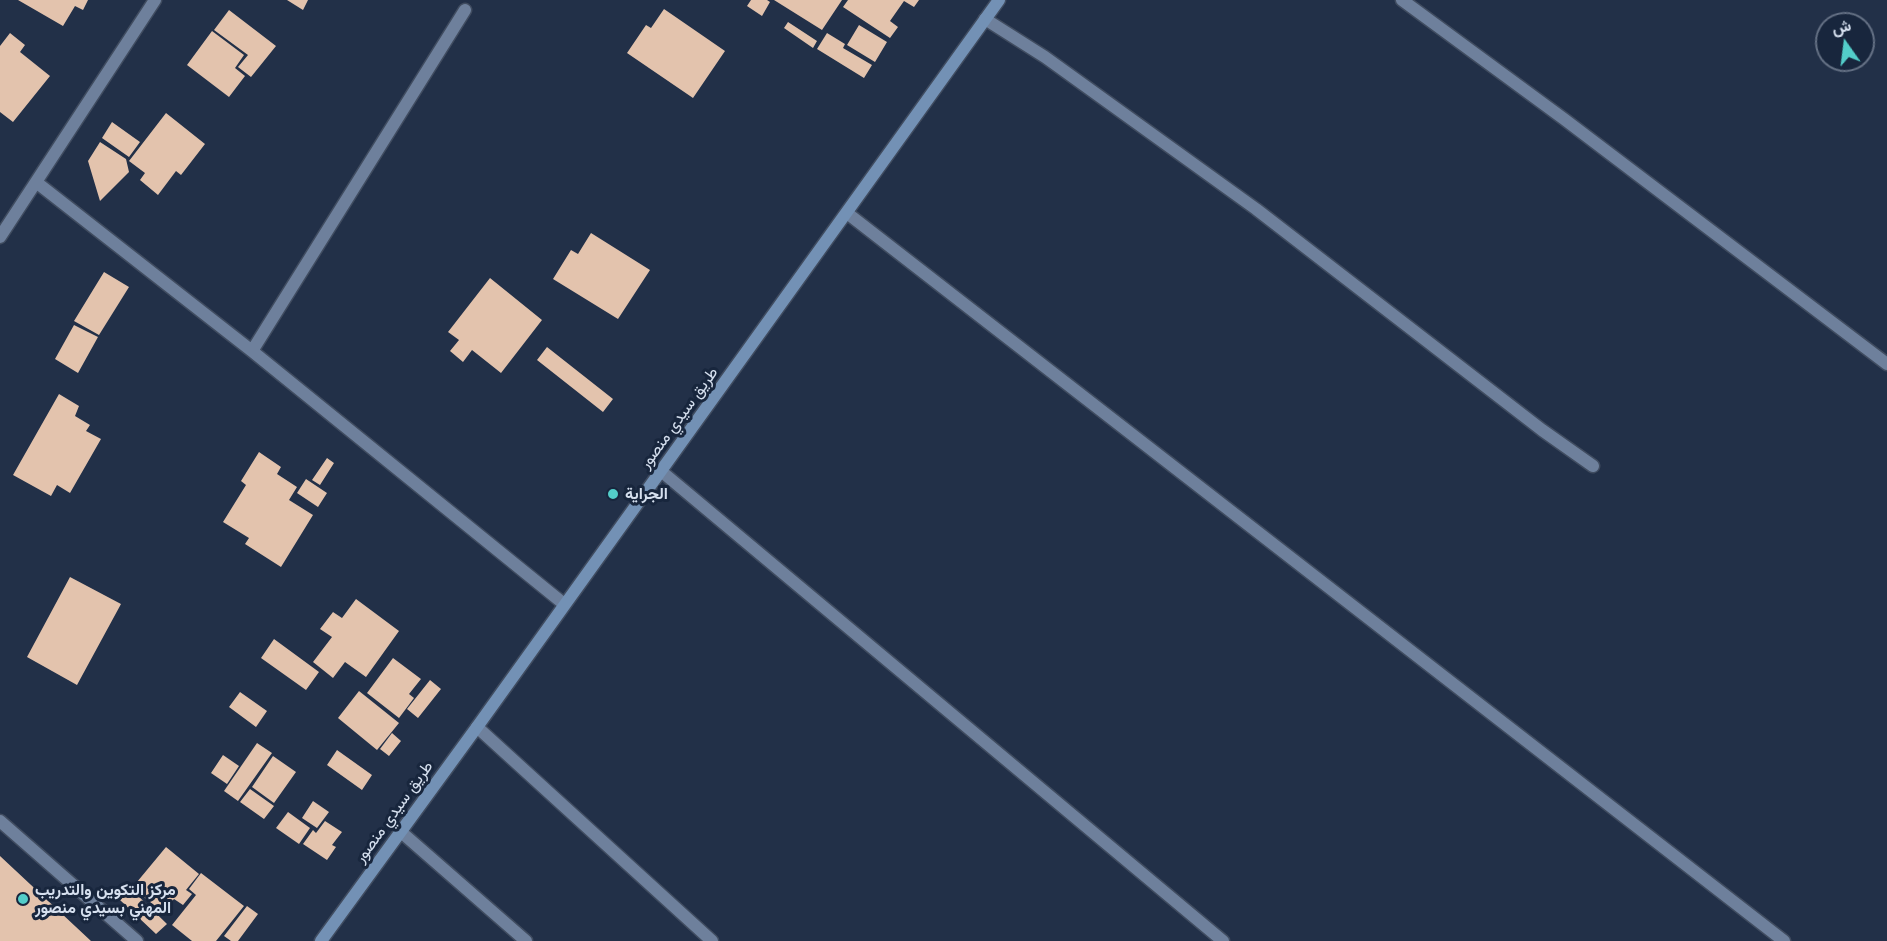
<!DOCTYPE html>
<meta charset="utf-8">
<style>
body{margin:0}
#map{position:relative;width:1887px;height:941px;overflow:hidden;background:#223048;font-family:Quicksand,Vazirmatn,sans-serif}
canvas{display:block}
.north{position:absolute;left:1815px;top:12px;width:60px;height:60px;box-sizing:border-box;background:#18263d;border:2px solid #647084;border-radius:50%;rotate:346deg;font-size:16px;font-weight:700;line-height:24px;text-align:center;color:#d6e0ef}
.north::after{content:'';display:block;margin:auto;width:21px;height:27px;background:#53cdc9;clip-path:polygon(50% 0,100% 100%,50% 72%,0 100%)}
</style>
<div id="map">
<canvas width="1887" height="941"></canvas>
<div class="north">ش</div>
</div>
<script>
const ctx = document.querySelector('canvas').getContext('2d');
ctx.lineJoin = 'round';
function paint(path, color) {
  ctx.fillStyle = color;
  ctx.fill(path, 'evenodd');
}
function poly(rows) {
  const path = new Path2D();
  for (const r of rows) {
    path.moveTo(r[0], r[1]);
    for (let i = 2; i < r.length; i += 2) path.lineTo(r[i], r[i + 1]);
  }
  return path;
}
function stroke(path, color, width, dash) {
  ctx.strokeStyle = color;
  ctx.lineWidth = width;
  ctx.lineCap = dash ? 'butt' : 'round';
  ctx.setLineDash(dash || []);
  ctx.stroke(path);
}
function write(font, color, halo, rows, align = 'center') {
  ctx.font = font + ' Quicksand,Vazirmatn,sans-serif';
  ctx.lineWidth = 6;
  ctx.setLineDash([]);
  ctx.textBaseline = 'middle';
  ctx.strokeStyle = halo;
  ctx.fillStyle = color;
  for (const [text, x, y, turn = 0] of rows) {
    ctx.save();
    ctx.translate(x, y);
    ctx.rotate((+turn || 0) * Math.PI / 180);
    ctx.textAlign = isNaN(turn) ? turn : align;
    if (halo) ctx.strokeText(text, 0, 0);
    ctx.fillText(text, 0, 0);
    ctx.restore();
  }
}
paint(poly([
 [18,0,88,0,83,10,75,6,63,26],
 [287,0,308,0,303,10],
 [751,0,767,0,770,2,762,16,747,6],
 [774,0,842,0,822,30],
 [848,0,919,0,914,7,904,1,890,21,898,27,890,38,843,7],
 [664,9,725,51,693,98,627,53,646,25,651,28],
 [229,10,276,46,251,77,238,67,248,55,214,30],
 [788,22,817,41,813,48,784,28],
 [859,25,887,42,875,62,847,45],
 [212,31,244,55,235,68,245,76,229,97,187,65],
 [10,33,25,45,20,52,50,76,13,122,0,112,0,46],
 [827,33,845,44,843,48,872,65,864,78,817,49],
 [166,113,205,144,181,175,176,171,158,195,140,180,145,173,129,161],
 [112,122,140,142,129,157,102,138],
 [100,142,126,159,129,172,100,201,88,161],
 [591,233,650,270,618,319,553,279,571,250,578,254],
 [104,272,129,287,99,335,74,321],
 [490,278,542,320,501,373,472,350,463,362,450,351,459,340,448,332],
 [74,325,98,337,78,373,55,359],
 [547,347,613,399,603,412,537,360],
 [59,394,79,406,75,416,90,425,86,431,101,439,70,493,57,485,51,496,13,475],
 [259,452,281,467,277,474,297,487,289,500,313,515,281,567,245,544,249,538,223,522,246,485,241,481],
 [327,458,334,463,320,485,312,480],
 [306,479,327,493,318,507,297,493],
 [70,577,121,604,77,685,27,657],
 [356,599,399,631,366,677,345,662,333,678,313,662,332,637,320,629,333,612,342,618],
 [274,639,319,672,306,690,261,658],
 [393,658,421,679,409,694,414,698,399,718,367,693],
 [430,680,441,689,418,718,407,709],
 [359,691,399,723,377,750,338,718],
 [240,692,267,711,256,727,229,707],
 [392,733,401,741,389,756,380,749],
 [257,743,272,753,238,801,224,791],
 [337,750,372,775,362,790,327,765],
 [223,755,239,766,227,784,211,773],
 [273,756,296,772,274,803,252,787],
 [250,789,274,806,264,819,240,802],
 [313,801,329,812,317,828,302,818],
 [288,812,310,828,299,844,276,828],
 [325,821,342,832,332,845,336,847,327,860,303,844,313,830,316,833],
 [166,847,199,874,186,890,192,894,183,905,174,899,163,912,132,888],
 [0,856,91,941,0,941],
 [201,873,244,906,216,941,192,941,172,925,196,895,189,889],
 [131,889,167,924,156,934,120,900],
 [247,906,258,914,238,941,231,941,224,936]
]), '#e3c3ad');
const street = poly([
 [1402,0,1564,119,1887,364],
 [985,19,1045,57,1256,209,1542,430,1593,466],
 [36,182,252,351,564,604],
 [847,213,1784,941],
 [0,237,155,0],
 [252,351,465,10],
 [661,471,1223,941],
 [477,727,712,941],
 [0,821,137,941],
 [400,831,526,941]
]);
const secondary = poly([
 [321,941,477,727,999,0]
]);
stroke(street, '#404c60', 15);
stroke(secondary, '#404c60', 15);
stroke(street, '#6e809c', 12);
stroke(secondary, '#7391b5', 12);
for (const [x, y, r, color] of [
 [613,494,6,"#53cdc9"],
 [23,899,6,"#53cdc9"]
]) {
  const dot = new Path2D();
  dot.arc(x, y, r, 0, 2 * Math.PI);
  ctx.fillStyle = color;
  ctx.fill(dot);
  stroke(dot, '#18263d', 2);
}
write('16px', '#d6e0ef', '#18263d', [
 ["طريق سيدي منصور",679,418,-54],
 ["طريق سيدي منصور",394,812,-54]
]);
write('bold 16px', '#d6e0ef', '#18263d', [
 ["الجراية",625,494],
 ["مركز التكوين والتدريب",35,890],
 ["المهني بسيدي منصور",35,908]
], 'left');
</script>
